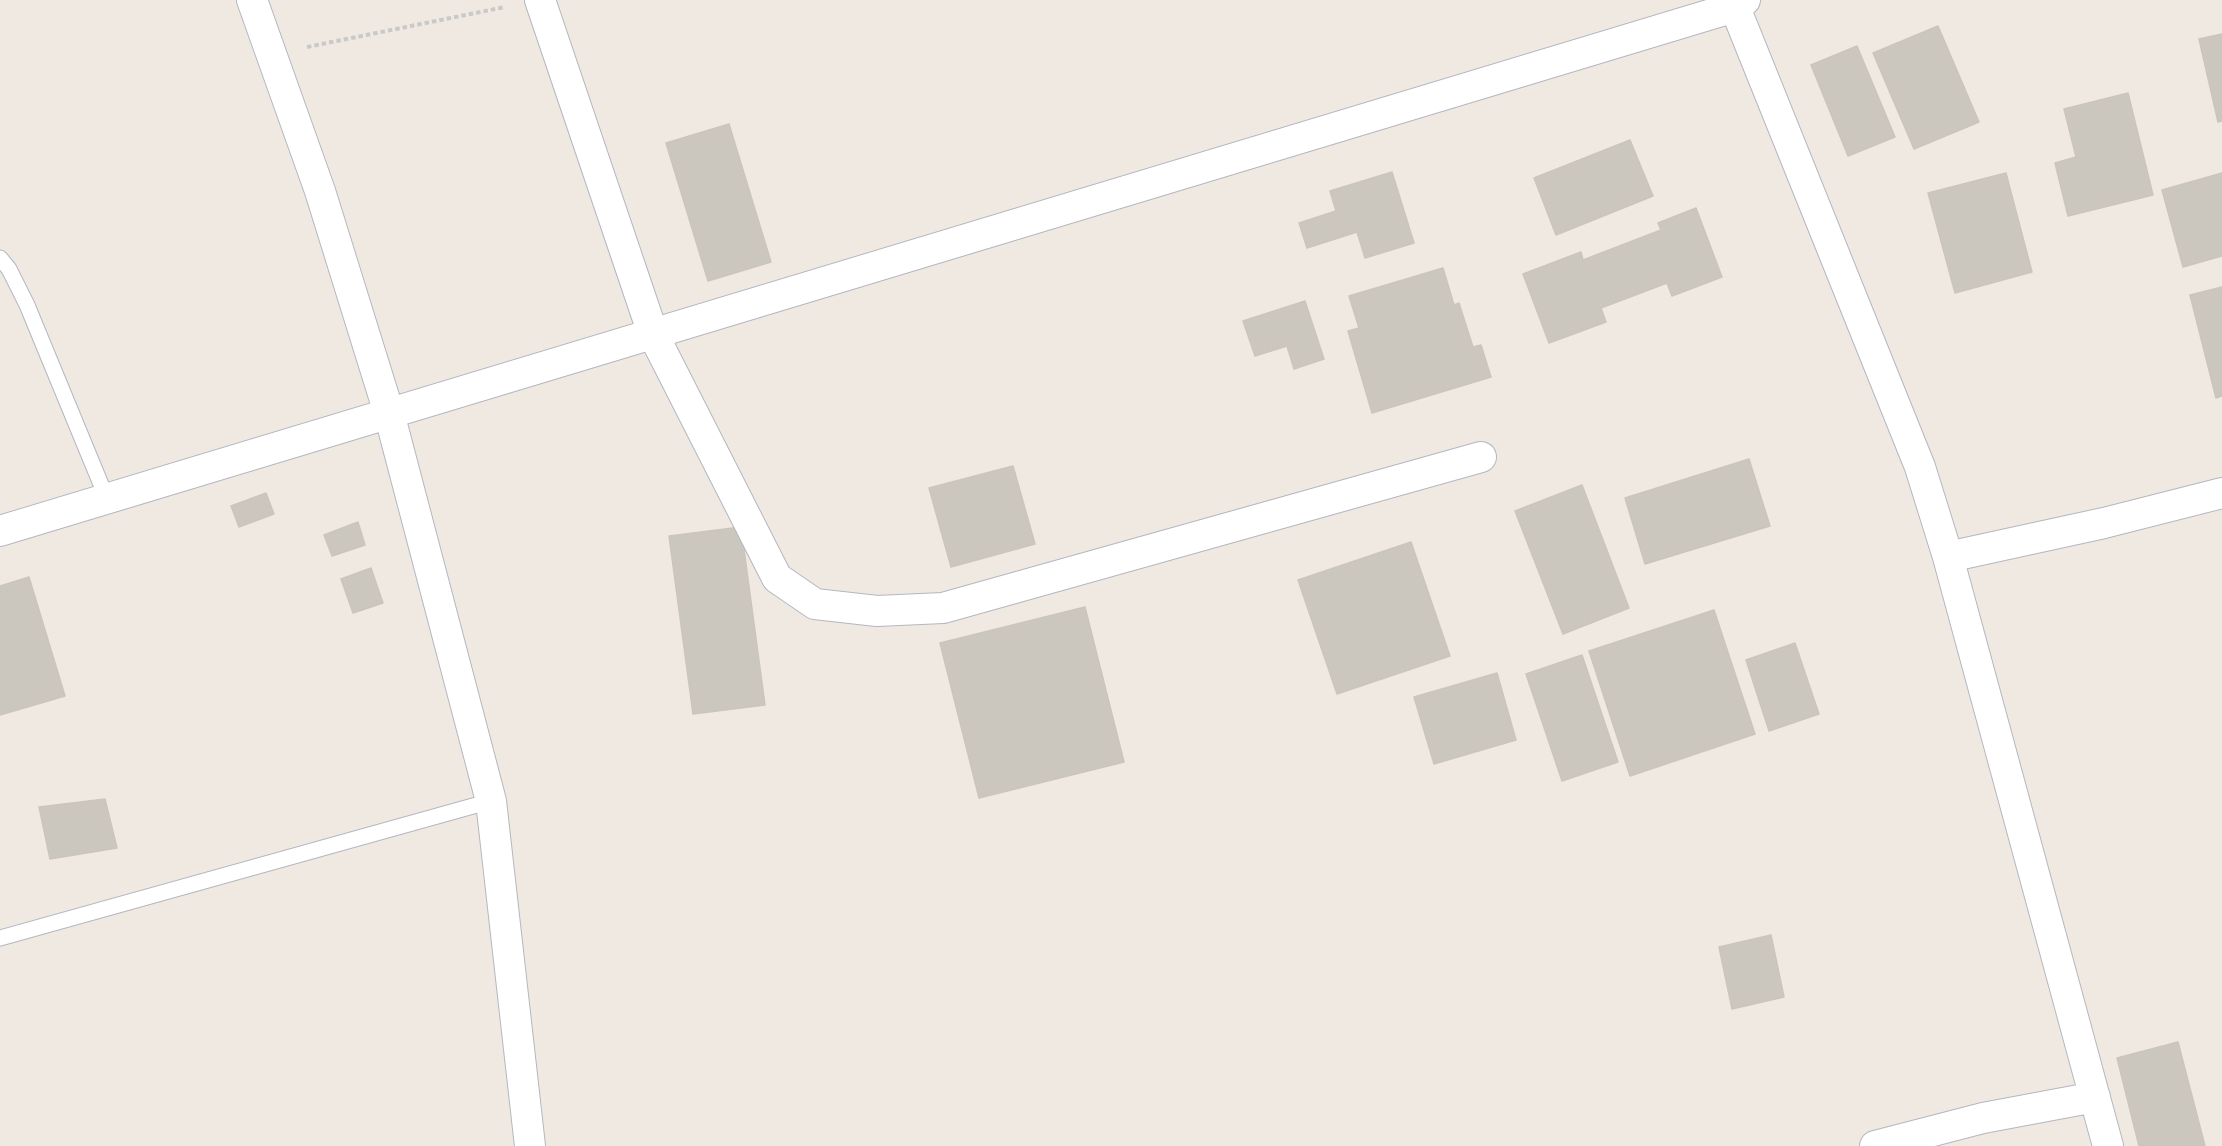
<!DOCTYPE html>
<style>
body{margin:0}
canvas{display:block;background:#efe9e1}
</style>
<canvas width="2222" height="1146"></canvas>
<script>
const ctx = document.querySelector('canvas').getContext('2d');
ctx.lineJoin = 'round';
function paint(path, color) {
  ctx.fillStyle = color;
  ctx.fill(path, 'evenodd');
}
function poly(rows) {
  const path = new Path2D();
  for (const r of rows) {
    path.moveTo(r[0], r[1]);
    for (let i = 2; i < r.length; i += 2) path.lineTo(r[i], r[i + 1]);
  }
  return path;
}
function stroke(path, color, width, dash) {
  ctx.strokeStyle = color;
  ctx.lineWidth = width;
  ctx.lineCap = dash ? 'butt' : 'round';
  ctx.setLineDash(dash || []);
  ctx.stroke(path);
}
const building = poly([
 [1938,26,1979,122,1914,149,1873,53,1938,26],
 [2222,34,2222,121,2218,122,2199,39,2222,34],
 [1857,46,1895,137,1848,156,1811,65,1857,46],
 [2128,93,2153,195,2068,216,2055,163,2076,157,2064,109,2128,93],
 [729,124,771,262,708,281,666,143,729,124],
 [1630,140,1653,196,1556,235,1534,178,1630,140],
 [1392,172,1414,243,1365,258,1357,232,1307,248,1299,223,1336,211,1330,191,1392,172],
 [2006,173,2032,272,1955,293,1928,193,2006,173],
 [2222,173,2222,256,2183,267,2162,190,2222,173],
 [1696,208,1722,277,1672,296,1667,283,1601,308,1606,322,1549,343,1523,274,1581,252,1583,260,1661,230,1658,223,1696,208],
 [1443,268,1454,305,1459,303,1473,347,1481,345,1491,377,1372,413,1348,331,1359,328,1349,296,1443,268],
 [2222,287,2222,396,2216,398,2190,295,2222,287],
 [1305,301,1324,359,1294,369,1287,346,1255,356,1243,321,1305,301],
 [1749,459,1770,526,1645,564,1625,498,1749,459],
 [1013,466,1035,544,951,567,929,488,1013,466],
 [1582,485,1629,608,1563,634,1515,511,1582,485],
 [266,493,274,514,239,527,231,506,266,493],
 [358,522,365,545,332,556,324,535,358,522],
 [741,527,765,705,693,714,669,536,741,527],
 [1411,542,1450,656,1337,694,1298,580,1411,542],
 [371,568,383,603,353,613,341,579,371,568],
 [29,577,65,696,0,715,0,586,29,577],
 [1085,607,1124,762,979,798,940,643,1085,607],
 [1714,610,1755,734,1630,776,1589,651,1714,610],
 [1795,643,1819,714,1769,731,1746,660,1795,643],
 [1582,655,1618,762,1562,781,1526,674,1582,655],
 [1497,673,1516,740,1434,764,1414,697,1497,673],
 [105,799,117,848,50,859,39,807,105,799],
 [1771,935,1784,997,1732,1009,1719,947,1771,935],
 [2178,1042,2205,1146,2139,1146,2117,1058,2178,1042]
]);
paint(building, '#cbc7bf');
stroke(building, '#cbc5ba', 1.5);
const service = poly([
 [0,258,9,269,27,305,107,499],
 [0,938,491,801]
]);
const minor = poly([
 [252,0,320,191,389,413,491,801,530,1146],
 [540,0,653,334,777,578,815,604,877,611,943,608,1481,457],
 [1732,0,1920,467,1948,557,2108,1146],
 [0,531,1735,7,1745,0],
 [1948,557,2104,523,2222,493],
 [1875,1146,1983,1118,2095,1097]
]);
stroke(service, '#b4b7c1', 17);
stroke(minor, '#b4b7c1', 32);
stroke(poly([
 [307,47,505,7]
]), '#c9c9c9', 4, [4.5, 3]);
stroke(service, '#fff', 15);
stroke(minor, '#fff', 30);
</script>
